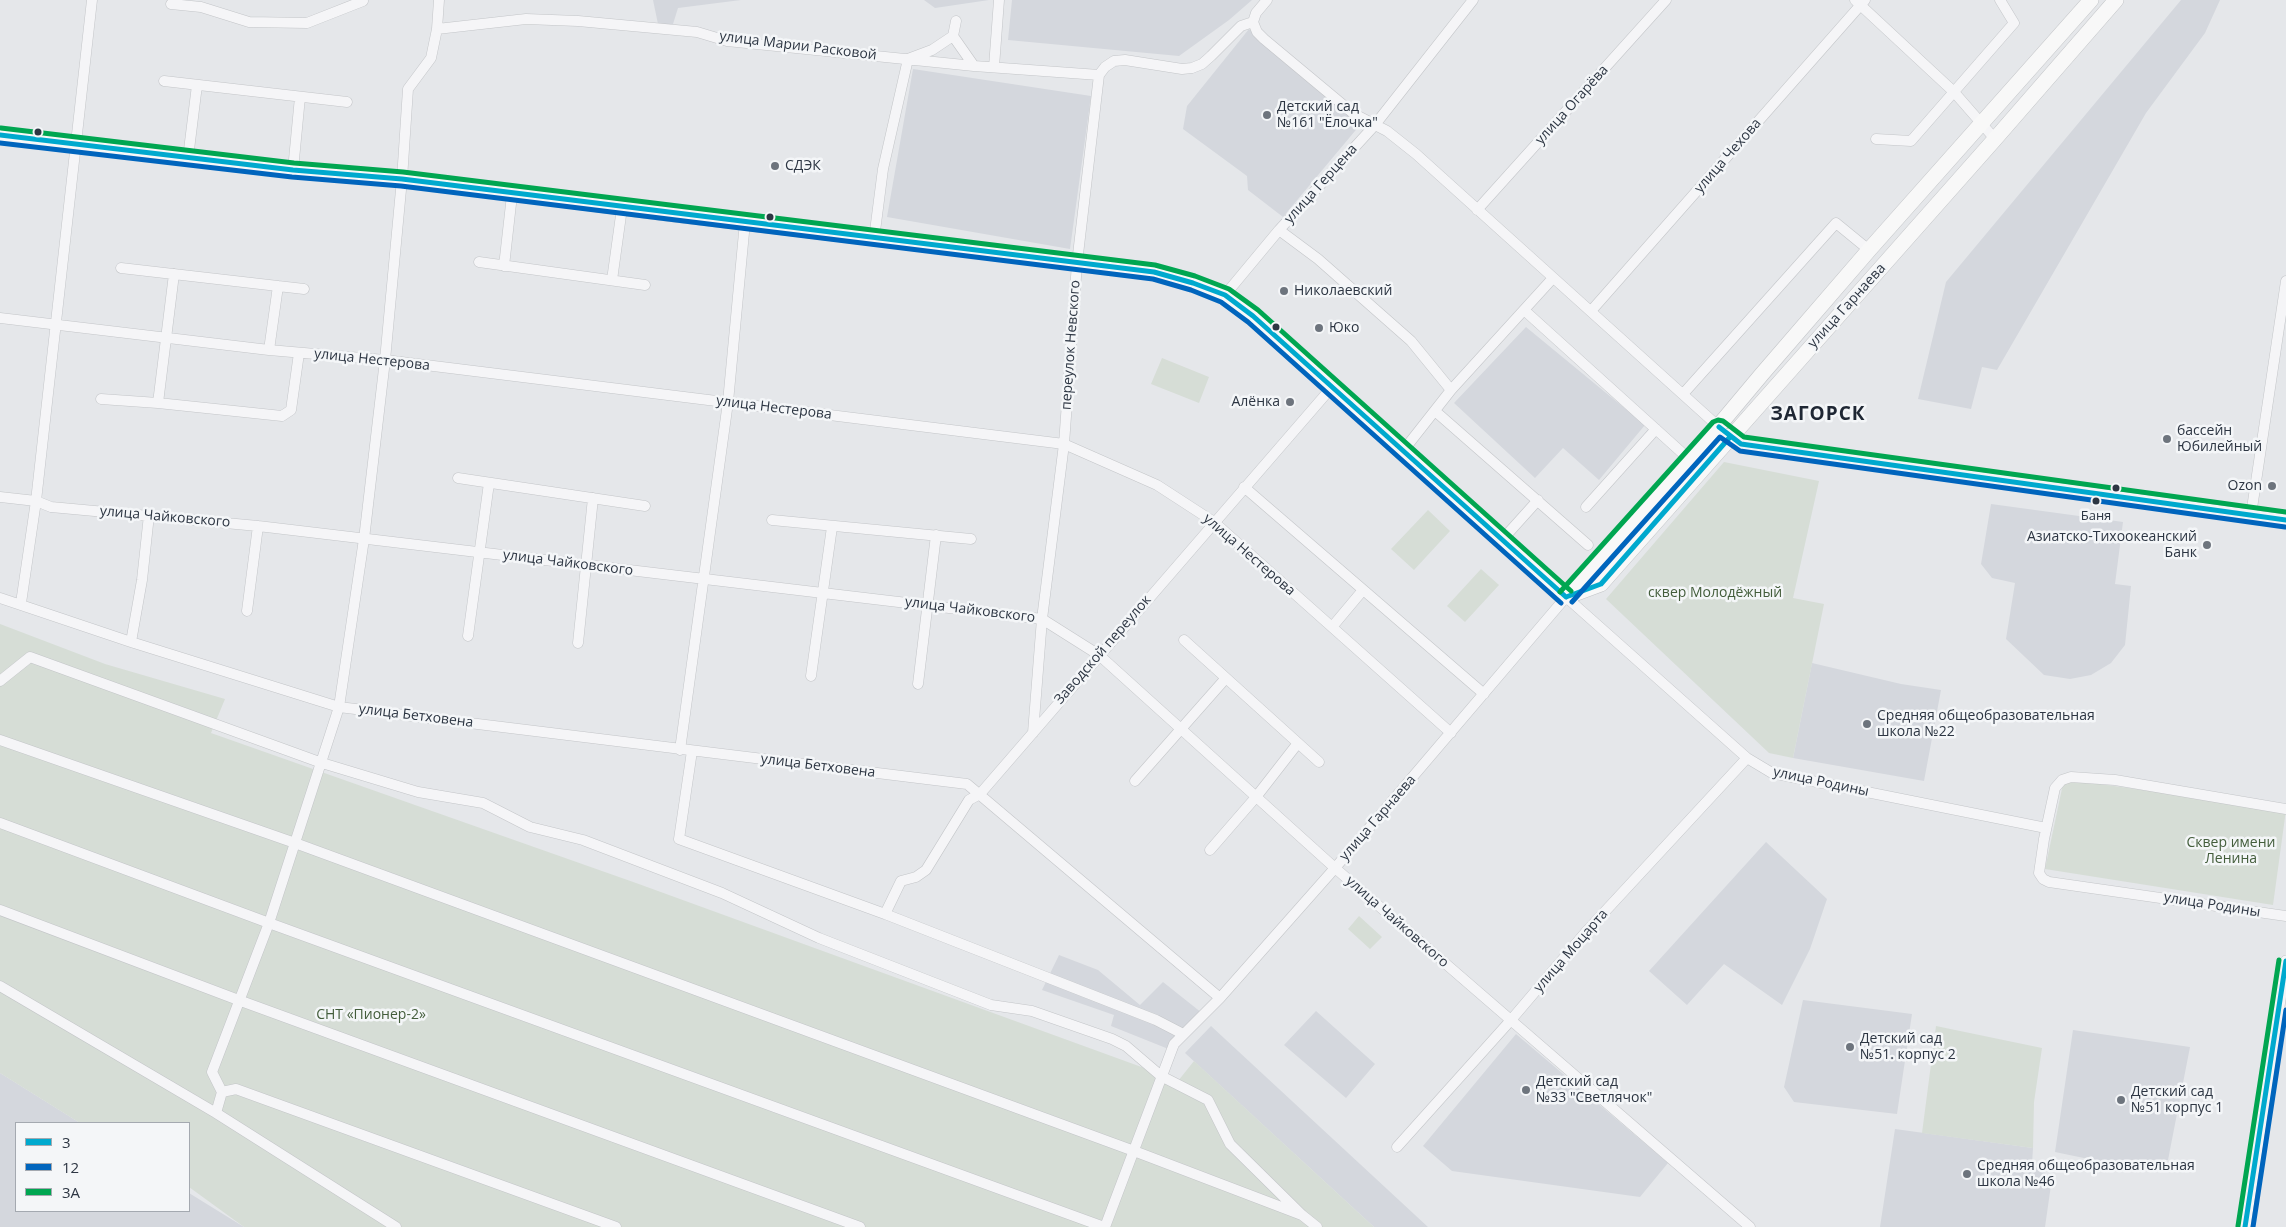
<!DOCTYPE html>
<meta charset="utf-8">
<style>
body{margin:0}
#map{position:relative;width:2286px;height:1227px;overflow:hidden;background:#e5e7ea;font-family:"Open Sans",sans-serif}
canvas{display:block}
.legend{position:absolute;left:15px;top:1122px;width:175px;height:90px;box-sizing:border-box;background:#f4f6f8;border:1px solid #a4a9b0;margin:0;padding:6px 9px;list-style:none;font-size:15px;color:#2d3643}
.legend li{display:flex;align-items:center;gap:10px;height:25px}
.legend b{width:25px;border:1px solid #a4a9b0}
</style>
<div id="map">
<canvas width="2286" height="1227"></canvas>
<ul class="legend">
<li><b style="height:6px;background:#00a9ce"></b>3</li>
<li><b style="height:6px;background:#0065bd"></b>12</li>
<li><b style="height:6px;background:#00a651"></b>3А</li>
</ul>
</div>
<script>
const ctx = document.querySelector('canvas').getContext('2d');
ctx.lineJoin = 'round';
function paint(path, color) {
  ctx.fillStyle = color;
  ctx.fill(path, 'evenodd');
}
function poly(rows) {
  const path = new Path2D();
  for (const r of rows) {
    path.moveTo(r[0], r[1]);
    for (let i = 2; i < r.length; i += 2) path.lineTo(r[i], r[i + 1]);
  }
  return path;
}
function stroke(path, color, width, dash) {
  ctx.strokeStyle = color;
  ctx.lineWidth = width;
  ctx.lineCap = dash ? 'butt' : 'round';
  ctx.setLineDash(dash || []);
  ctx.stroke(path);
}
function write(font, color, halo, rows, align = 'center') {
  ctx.font = font + ' "Open Sans",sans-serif';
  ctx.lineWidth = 5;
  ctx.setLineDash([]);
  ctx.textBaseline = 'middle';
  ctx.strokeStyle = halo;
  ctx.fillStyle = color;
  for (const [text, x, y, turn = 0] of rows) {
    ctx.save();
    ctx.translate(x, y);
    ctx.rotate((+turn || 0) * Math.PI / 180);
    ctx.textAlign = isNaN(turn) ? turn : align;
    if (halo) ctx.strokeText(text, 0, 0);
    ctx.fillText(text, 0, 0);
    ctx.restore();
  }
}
paint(poly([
 [653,0,741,0,678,8,673,24,658,24],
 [924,0,989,0,935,8],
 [1012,0,1252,0,1229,20,1179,56,1008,40],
 [2181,0,2220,0,2205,33,2146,113,1997,370,1982,367,1971,409,1918,399,1946,282],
 [1249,29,1360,125,1283,217,1248,190,1247,176,1183,129,1187,106],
 [913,69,1091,96,1070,249,887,217],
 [1526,327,1645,425,1599,480,1563,448,1535,478,1454,403],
 [1991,504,2123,522,2115,584,2131,586,2125,645,2111,663,2091,675,2070,679,2044,675,2006,639,2015,583,1992,578,1981,564],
 [1812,663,1901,684,1941,690,1924,781,1793,758],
 [1766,842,1827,899,1810,949,1782,1005,1724,964,1687,1005,1649,971],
 [1059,955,1098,970,1140,1005,1163,982,1202,1013,1171,1050,1111,1026,1114,1015,1042,990],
 [1803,1000,1912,1014,1897,1114,1794,1102,1784,1087],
 [1316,1011,1375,1064,1346,1098,1284,1045],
 [1211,1026,1428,1227,1374,1227,1185,1053],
 [2073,1030,2190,1047,2168,1160,2145,1160,2137,1169,2055,1152],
 [1516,1034,1668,1163,1640,1197,1452,1171,1423,1146],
 [0,1073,80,1123,16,1123,16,1211,189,1211,189,1193,244,1227,0,1227],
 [1895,1129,2033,1148,2032,1164,2052,1178,2045,1227,1880,1227]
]), '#d4d7dd');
paint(poly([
 [1162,358,1209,377,1199,403,1151,384],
 [1724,462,1819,481,1793,598,1824,604,1793,758,1769,753,1606,599],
 [1428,510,1450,531,1414,570,1391,549],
 [1481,569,1499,585,1465,622,1447,606],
 [0,624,105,664,225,699,211,733,636,883,1147,1069,1174,1086,1194,1061,1374,1227,244,1227,189,1187,189,1123,80,1123,0,1073],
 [2064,779,2286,810,2273,905,2045,869],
 [1359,916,1382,937,1370,949,1348,929],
 [1936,1026,2042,1048,2034,1102,2033,1148,1922,1133]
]), '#d6ddd6');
const minor = poly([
 [1267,0,1256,13,1253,22,1257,32,1264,39,1354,114,1387,131,1416,154,1719,427],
 [1855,0,1954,92,1995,139],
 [171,4,201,7,249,22,307,23,363,1],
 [437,29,526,19,578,21,697,32,727,41,974,66,1099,75],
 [953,36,974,66],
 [994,67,999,0],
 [164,81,347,102],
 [1876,139,1911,141,2014,23,2000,0],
 [188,158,197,85],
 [293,170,300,97],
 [1477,210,1666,0],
 [1279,230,1318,259,1411,341,1451,390],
 [874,239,883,169,908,59,932,50,953,36,956,21],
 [479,262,645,285],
 [504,266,512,195],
 [121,268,304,289],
 [174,274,158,403,282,416,291,410,299,353],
 [612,280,622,208],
 [1225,295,1279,230,1374,126,1473,0],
 [1524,310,1690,460],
 [1591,311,1865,0],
 [0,318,269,350,385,360,1064,444,1157,485,1214,522,1451,733],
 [269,350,278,286],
 [1683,394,1836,223,1869,250],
 [101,399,158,403],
 [1435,411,1588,545],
 [1403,451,1451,390,1553,278],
 [458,478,645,506],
 [1244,487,1484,694],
 [0,497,36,501,51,507,258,526,1042,619,1099,655,1335,868,1750,1227],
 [1586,507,1656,429],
 [2251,515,2286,281],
 [772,520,971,539],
 [1502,540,1538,500],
 [0,598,131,642,339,707,967,784,1220,998],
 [21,603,36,501,92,0],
 [247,611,258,526],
 [1332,627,1363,590],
 [468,636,489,483],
 [1184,640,1319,762],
 [131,642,142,580,149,515],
 [578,643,593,498],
 [811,676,832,527],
 [0,681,30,657,322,763,418,792,483,803,530,827,583,840,722,893,819,938,991,1005,1032,1011,1112,1039,1126,1046,1161,1076,1208,1100,1230,1144,1302,1215],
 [918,684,936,535],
 [1033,733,1042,619,1064,444,1077,263,1099,75,1105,67,1114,61,1125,60,1182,69,1192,68,1202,64,1211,56,1241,26,1253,22],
 [0,740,295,843,1134,1151,1302,1215,1317,1227],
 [680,750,728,402,745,222],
 [692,751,679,839,885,914,1156,1020,1183,1034],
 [1135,781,1226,678],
 [2286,809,2115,780,2071,777,2062,780,2055,788,2044,839,2039,873,2043,879,2049,882,2286,916],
 [0,823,269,923,1104,1227],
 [1210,850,1256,797,1298,743],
 [0,910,241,1001,860,1227],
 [885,914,901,881,916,877,926,870,969,800,980,794,1332,387],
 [0,986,216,1113,396,1227],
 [222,1092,236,1089,616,1227],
 [216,1113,222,1092,212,1072,269,923,339,707,364,539,385,360,402,179,408,89,431,58,437,29,439,0],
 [1397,1147,1511,1020,1585,933,1747,758],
 [1105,1227,1174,1044,1220,998,1335,868,1566,597,1747,758,1772,773,2046,828]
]);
const tertiary = poly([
 [1726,434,1741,444,2286,520],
 [2245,1227,2286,961]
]);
const primary = poly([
 [0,135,293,170,402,179,664,213,1154,272,1193,283,1225,295,1253,316,1566,597],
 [1567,596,1690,460,1762,374,1869,250,2091,0],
 [1566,597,1601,584,1995,139,2116,0]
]);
stroke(minor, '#c3c5c8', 11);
stroke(tertiary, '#c3c5c8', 12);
stroke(primary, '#c2c4c7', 16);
stroke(minor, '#f5f5f7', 10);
stroke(tertiary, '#f5f5f7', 11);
stroke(primary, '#f8f8f8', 15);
stroke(poly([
 [0,135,293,170,402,179,1154,272,1193,283,1225,295,1253,316,1566,597],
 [1719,427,1741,444,2286,520],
 [1566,597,1601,584,1730,437],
 [2245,1227,2286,961]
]), '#00a9ce', 5);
stroke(poly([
 [0,143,292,177,401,186,1153,279,1191,290,1221,302,1248,322,1561,603],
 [1572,602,1720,437,1740,451,2285,527],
 [2253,1227,2286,1010]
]), '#0065bd', 5);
stroke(poly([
 [1,128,294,163,403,172,1155,265,1195,276,1229,289,1258,310,1571,591],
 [1560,592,1713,422,1718,420,1723,421,1744,437,2286,512],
 [2238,1226,2279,960]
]), '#00a651', 5);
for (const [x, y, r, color] of [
 [1267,115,5,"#6d747d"],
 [38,132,4.5,"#2d3643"],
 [775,166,5,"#6d747d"],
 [770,217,4.5,"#2d3643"],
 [1284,291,5,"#6d747d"],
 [1276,327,4.5,"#2d3643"],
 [1319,328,5,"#6d747d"],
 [1290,402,5,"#6d747d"],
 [2167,439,5,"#6d747d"],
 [2272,486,5,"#6d747d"],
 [2116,488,4.5,"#2d3643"],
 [2096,501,4.5,"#2d3643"],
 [2207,545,5,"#6d747d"],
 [1867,724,5,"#6d747d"],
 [1850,1047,5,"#6d747d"],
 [1526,1090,5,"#6d747d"],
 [2121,1100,5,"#6d747d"],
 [1967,1174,5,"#6d747d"]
]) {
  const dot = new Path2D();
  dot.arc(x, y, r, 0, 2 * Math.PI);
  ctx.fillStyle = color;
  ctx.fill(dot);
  stroke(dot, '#f4f6f8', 2);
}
write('13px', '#2d3643', '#f4f6f8', [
 ["Баня",2096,516]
]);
write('14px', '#2d3643', '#f4f6f8', [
 ["улица Марии Расковой",798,46,7],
 ["улица Огарёва",1572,105,-48],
 ["улица Чехова",1728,156,-49],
 ["улица Герцена",1321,184,-48],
 ["улица Гарнаева",1847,306,-48],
 ["переулок Невского",1071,345,-86],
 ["улица Нестерова",372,360,6],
 ["улица Нестерова",774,408,7],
 ["улица Чайковского",165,517,5],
 ["улица Нестерова",1249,555,41],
 ["улица Чайковского",568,563,7],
 ["улица Чайковского",970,610,7],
 ["Заводской переулок",1103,650,-49],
 ["улица Бетховена",416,716,7],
 ["улица Бетховена",818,766,7],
 ["улица Родины",1821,782,12],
 ["улица Гарнаева",1378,818,-49],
 ["улица Родины",2212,905,9],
 ["улица Чайковского",1397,922,41],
 ["улица Моцарта",1571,951,-49]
]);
write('14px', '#2d3643', '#f4f6f8', [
 ["Детский сад",1277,107],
 ["№161 \"Ёлочка\"",1277,123],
 ["СДЭК",785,166],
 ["Николаевский",1294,291],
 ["Юко",1329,328],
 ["Алёнка",1280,402,"right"],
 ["бассейн",2177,431],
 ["Юбилейный",2177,447],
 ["Ozon",2262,486,"right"],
 ["Азиатско-Тихоокеанский",2197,537,"right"],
 ["Банк",2197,553,"right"],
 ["Средняя общеобразовательная",1877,716],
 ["школа №22",1877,732],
 ["Детский сад",1860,1039],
 ["№51. корпус 2",1860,1055],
 ["Детский сад",1536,1082],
 ["№33 \"Светлячок\"",1536,1098],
 ["Детский сад",2131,1092],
 ["№51 корпус 1",2131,1108],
 ["Средняя общеобразовательная",1977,1166],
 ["школа №46",1977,1182]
], 'left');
write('14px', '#435d3b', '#f4f6f8', [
 ["сквер Молодёжный",1715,593],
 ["Сквер имени",2231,843],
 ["Ленина",2231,859],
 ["СНТ «Пионер-2»",371,1015]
]);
ctx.letterSpacing = '1px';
write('bold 19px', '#1f2734', '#f4f6f8', [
 ["ЗАГОРСК",1818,415]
]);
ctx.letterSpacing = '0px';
</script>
